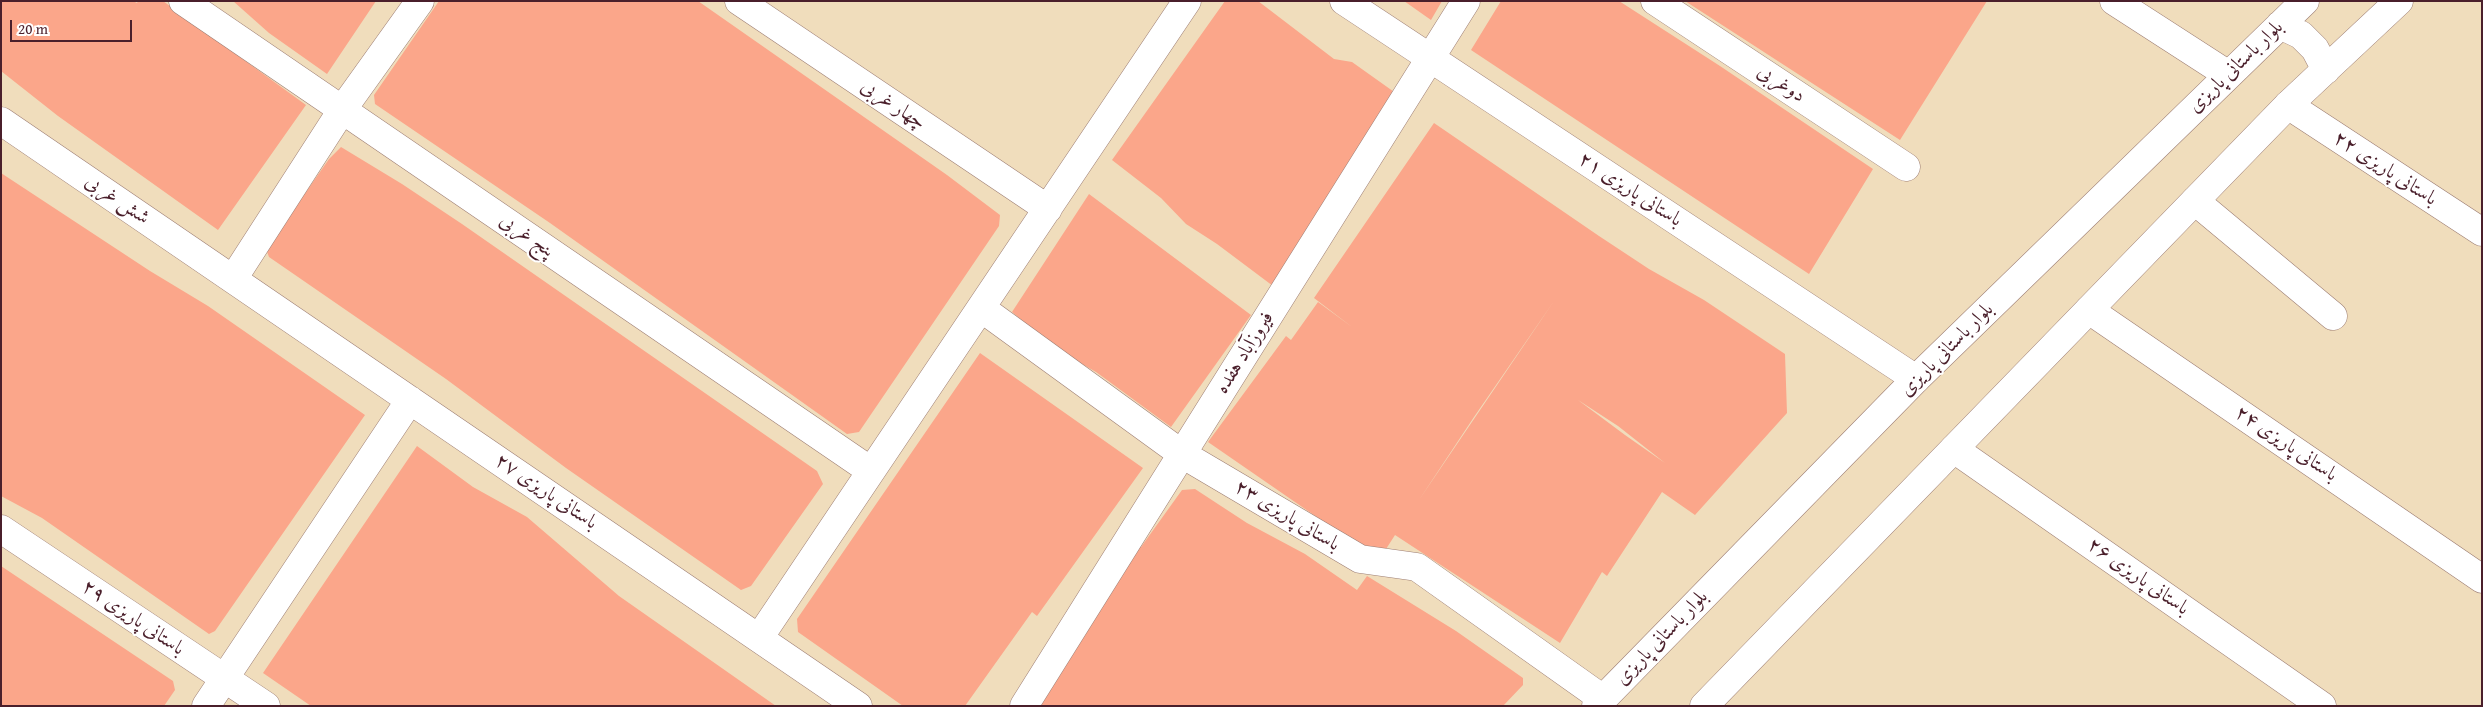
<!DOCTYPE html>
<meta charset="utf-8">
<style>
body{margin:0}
#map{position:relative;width:2483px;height:707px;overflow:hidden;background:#f0ddbc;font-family:"Gentium Book Plus",serif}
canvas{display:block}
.frame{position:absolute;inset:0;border:2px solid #4a1f2b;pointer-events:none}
.scale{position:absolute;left:10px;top:20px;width:122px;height:22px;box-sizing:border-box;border:2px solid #4a1f2b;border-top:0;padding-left:6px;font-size:15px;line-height:18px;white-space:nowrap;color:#4a1f2b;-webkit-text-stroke:4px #fff;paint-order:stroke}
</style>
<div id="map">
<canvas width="2483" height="707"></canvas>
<div class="frame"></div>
<div class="scale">20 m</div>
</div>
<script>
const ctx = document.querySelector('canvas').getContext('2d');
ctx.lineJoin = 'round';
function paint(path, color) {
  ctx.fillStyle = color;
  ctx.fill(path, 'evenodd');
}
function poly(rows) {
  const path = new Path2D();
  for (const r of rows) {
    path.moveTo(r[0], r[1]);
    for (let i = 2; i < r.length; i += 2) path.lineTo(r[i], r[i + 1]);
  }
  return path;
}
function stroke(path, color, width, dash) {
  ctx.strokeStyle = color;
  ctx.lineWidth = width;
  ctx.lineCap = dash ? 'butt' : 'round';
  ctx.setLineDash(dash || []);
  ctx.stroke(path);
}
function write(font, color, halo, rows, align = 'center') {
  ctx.font = font + ' "Gentium Book Plus",Amiri,serif';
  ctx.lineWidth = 4;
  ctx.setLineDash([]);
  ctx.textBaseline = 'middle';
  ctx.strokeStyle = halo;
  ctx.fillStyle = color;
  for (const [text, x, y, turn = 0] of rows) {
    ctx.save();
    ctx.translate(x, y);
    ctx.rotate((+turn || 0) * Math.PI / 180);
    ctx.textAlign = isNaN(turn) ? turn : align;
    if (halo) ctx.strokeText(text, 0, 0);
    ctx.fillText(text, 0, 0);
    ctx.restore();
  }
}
paint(poly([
 [1,1,133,1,137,3,138,1,163,1,306,105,218,230,58,116,1,71],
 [233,1,376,1,327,74,269,33],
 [439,1,698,1,947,175,1000,215,999,226,859,432,847,434,550,223,375,104,374,95],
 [1225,1,1258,1,1334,59,1352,62,1404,99,1273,286,1217,244,1186,224,1161,198,1112,160],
 [1404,1,1442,1,1431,20],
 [1501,1,1619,1,1720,66,1873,169,1809,274,1471,50],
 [1685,1,1987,1,1900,140],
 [1434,123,1599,236,1649,269,1704,300,1785,354,1787,413,1695,515,1662,492,1607,576,1602,572,1560,643,1395,535,1379,560,1208,442,1286,336,1291,340,1318,302,1352,327,1314,298],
 [1554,301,1419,500,1474,417],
 [1578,400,1618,426,1665,463,1625,435],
 [341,147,402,184,462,224,817,471,823,484,751,586,741,590,566,468,446,379,269,257,266,249,329,159],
 [1,173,150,271,208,306,365,415,215,631,209,634,42,518,1,496],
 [1089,194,1251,315,1171,427,1096,372,1056,349,1012,312],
 [980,353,1143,468,1037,616,1032,612,965,706,903,706,798,632,797,619],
 [417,446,473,487,527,517,619,596,776,706,311,706,263,673],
 [1195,489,1247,523,1305,554,1357,590,1367,576,1456,631,1523,678,1523,685,1503,706,1026,706,1137,544,1141,547,1182,490],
 [1,566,173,681,175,690,164,706,1,706]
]), '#fba68a');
const street = poly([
 [183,1,871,471],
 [739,1,1048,209],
 [1344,1,1916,379],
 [1655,1,1906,167],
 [2114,1,2227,74],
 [2288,105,2482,232],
 [1,121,858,706],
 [2195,201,2333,316],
 [233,279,342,110,420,1],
 [981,308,1182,454,1360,559,1417,567,1603,699],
 [2089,310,2482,579],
 [1954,449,2322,706],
 [1,529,266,706],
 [759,638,1187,1],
 [206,706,410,400],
 [1024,706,1466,1]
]);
const secondary = poly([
 [2280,25,2301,35,2315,49,2326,70],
 [1596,706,1916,379,2305,1],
 [1704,706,2288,105,2399,1]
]);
stroke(street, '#9d7e74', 29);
stroke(secondary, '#9d7e74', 29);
stroke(street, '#fff', 28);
stroke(secondary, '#fff', 28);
write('20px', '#4a1f2b', '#fff', [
 ["بلوار باستانی پاریزی",2236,67,-44],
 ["دوغربی",1781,84,33],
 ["چهار غربی",893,105,34],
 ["باستانی پاریزی ۲۲",2385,169,33],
 ["باستانی پاریزی ۲۱",1630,190,33],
 ["شش غربی",117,200,34],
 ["پنج غربی",527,236,34],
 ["بلوار باستانی پاریزی",1947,350,-45],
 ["فیروزآباد هفده",1245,353,-58],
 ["باستانی پاریزی ۲۴",2286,444,34],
 ["باستانی پاریزی ۲۷",546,492,34],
 ["باستانی پاریزی ۲۳",1287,516,31],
 ["باستانی پاریزی ۲۶",2138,577,35],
 ["باستانی پاریزی ۲۹",133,618,34],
 ["بلوار باستانی پاریزی",1662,638,-46]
]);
</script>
